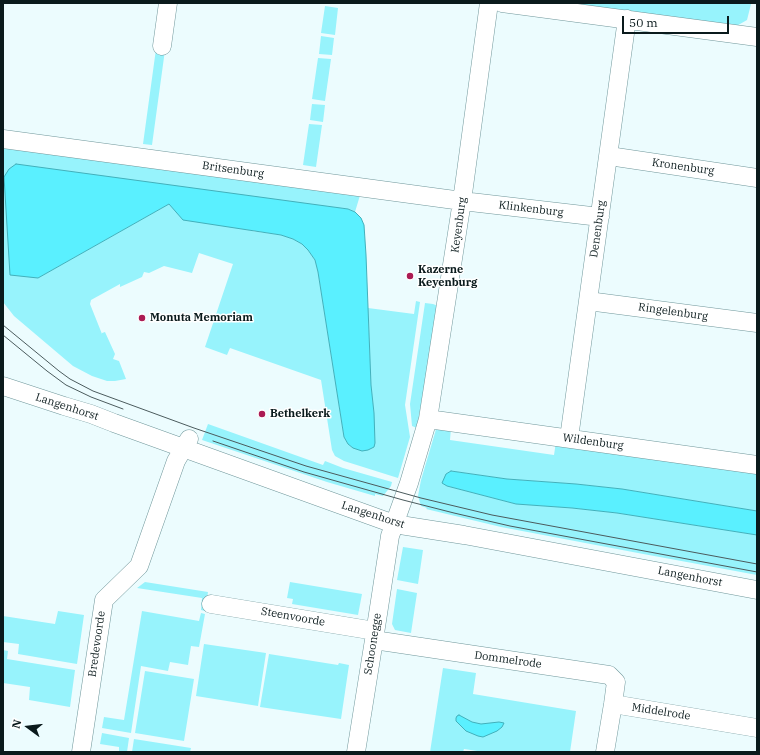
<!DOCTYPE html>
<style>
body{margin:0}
#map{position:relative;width:760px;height:755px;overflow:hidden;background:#ecfcfe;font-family:"IBM Plex Serif",serif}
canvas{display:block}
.frame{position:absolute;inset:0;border:4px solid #0a1a1c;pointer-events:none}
.north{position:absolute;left:8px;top:707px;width:40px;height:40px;-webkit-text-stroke:3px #fff;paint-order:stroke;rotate:285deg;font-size:11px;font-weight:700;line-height:16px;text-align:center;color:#0a1a1c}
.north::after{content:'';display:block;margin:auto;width:14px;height:18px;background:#0a1a1c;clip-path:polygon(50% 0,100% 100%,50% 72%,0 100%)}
.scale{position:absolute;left:622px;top:16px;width:107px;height:18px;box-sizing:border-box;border:2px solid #0a1a1c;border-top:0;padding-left:5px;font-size:12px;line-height:14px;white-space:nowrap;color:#0a1a1c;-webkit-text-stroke:3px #fff;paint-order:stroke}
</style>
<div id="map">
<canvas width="760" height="755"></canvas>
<div class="frame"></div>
<div class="north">N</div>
<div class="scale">50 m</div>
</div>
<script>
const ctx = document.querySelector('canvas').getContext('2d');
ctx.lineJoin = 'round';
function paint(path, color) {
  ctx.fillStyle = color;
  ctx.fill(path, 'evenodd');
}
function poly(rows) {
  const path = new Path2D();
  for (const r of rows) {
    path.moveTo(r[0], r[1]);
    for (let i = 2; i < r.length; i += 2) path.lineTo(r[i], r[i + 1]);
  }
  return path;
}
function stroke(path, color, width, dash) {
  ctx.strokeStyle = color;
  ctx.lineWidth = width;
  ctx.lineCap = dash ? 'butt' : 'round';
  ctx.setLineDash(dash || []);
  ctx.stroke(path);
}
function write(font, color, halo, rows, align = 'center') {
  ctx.font = font + ' "IBM Plex Serif",serif';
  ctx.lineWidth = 3;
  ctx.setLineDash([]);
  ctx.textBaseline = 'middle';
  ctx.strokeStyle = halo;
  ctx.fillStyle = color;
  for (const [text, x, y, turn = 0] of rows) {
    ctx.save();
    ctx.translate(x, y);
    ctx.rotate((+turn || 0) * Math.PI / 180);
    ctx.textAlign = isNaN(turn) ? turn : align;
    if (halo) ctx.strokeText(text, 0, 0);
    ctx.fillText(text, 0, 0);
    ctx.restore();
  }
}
paint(poly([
 [551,3,746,3,751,4,747,20,733,28],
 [325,6,338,8,335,35,321,33],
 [321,36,334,38,332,55,319,54],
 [156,49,165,50,152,145,143,144],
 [318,58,331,59,325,101,312,99],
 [312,104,325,105,323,122,310,120],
 [309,124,322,125,316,167,303,165],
 [3,143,361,192,355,212,348,209,4,177,6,202,38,278,169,204,252,231,281,235,293,239,302,244,308,250,315,260,318,272,344,437,348,444,353,448,374,413,371,385,368,308,414,314,416,301,420,302,405,405,410,437,398,478,344,461,335,456,332,450,321,380,230,348,227,355,205,347,233,264,199,253,192,273,164,266,149,273,144,272,142,277,120,287,120,284,91,300,90,304,102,334,102,333,105,332,115,354,113,359,119,361,126,379,115,381,107,381,92,376,73,366,14,316,3,302],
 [425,303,433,304,438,306,417,428,412,426,410,404],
 [208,424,323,465,325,461,343,468,392,482,391,486,383,496,375,494,375,496,327,482,202,440],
 [437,426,451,428,450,440,554,455,556,442,757,471,757,511,622,489,576,484,507,479,451,471,446,474,447,486,516,504,572,508,617,513,757,535,757,575,638,553,501,527,426,509,427,508,421,506,418,496,421,480],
 [403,547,423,550,418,584,397,580],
 [145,582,208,592,205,611,201,610,202,598,137,588],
 [290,582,362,594,358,615,292,604,293,599,287,598],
 [397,589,417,593,411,633,395,630,392,624],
 [58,611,84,615,77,664,18,654,19,644,3,642,3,616,55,624],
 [142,611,199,621,201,613,205,614,199,647,191,646,188,665,170,662,168,671,141,666,131,733,102,728,104,717,124,720],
 [204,644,266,653,258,706,196,696],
 [3,650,8,651,7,659,75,670,70,707,29,700,30,687,3,683],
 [269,654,338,665,339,663,349,665,341,719,260,707],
 [443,668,476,673,473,694,576,711,570,752,484,752,464,749,463,752,430,752],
 [145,671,194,679,184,741,135,733],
 [102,733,129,738,127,752,119,752,119,747,100,744],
 [134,739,191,748,190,752,132,752]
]), '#97f3fc');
const water = poly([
 [16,164,348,209,355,212,361,218,364,225,366,255,371,385,374,413,375,443,374,447,368,450,362,451,353,448,348,444,344,437,318,272,315,260,308,250,302,244,293,239,281,235,183,220,169,204,38,278,10,275,4,177,9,169,16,164],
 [451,471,507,479,576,484,622,489,757,511,757,535,617,513,572,508,516,504,447,486,442,483,446,474,451,471],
 [459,715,472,722,481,724,499,722,504,723,502,727,497,731,483,737,478,736,466,731,456,721,456,718,457,716,459,715]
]);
paint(water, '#5af0ff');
stroke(water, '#42b0bb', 1);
const minor = poly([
 [502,3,757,37],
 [162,46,168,3],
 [3,139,462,201,600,217],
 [609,156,757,178],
 [588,301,757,323],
 [3,386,64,406,91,414,114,423,394,524,464,535,757,590],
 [428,419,757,465],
 [569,438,627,19],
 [211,604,375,631],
 [374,640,609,675,616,682,613,704,605,752],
 [613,704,757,728],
 [81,752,104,600,139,566,176,461,189,439],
 [356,752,374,640,390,536,409,483,428,419,462,201,489,3]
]);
stroke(minor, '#70979b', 19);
stroke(minor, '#fff', 18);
stroke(poly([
 [3,325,59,371,70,379,93,391,194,428,306,466,421,498,492,515,757,564],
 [3,335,47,371,66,385,91,397,123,409],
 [213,441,304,472,403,500,454,513,510,526,757,572]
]), '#4b5b5d', 1);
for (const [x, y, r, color] of [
 [410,276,4,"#ab1b53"],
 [142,318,4,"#ab1b53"],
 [262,414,4,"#ab1b53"]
]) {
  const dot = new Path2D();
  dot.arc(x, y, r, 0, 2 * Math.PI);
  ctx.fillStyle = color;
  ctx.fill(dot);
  stroke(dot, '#fff', 1.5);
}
write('11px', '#0a1a1c', '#fff', [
 ["Kronenburg",683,167,8],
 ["Britsenburg",233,170,8],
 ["Klinkenburg",531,209,7],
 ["Keyenburg",459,225,-82],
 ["Denenburg",598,229,-82],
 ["Ringelenburg",673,312,8],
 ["Langenhorst",67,407,18],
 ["Wildenburg",593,442,8],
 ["Langenhorst",373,515,18],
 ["Langenhorst",690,577,11],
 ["Steenvoorde",293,617,10],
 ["Bredevoorde",97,644,-82],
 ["Schoonegge",373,644,-81],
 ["Dommelrode",508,660,8],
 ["Middelrode",661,712,9]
]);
write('bold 11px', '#0a1a1c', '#fff', [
 ["Kazerne",418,270],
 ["Keyenburg",418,283],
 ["Monuta Memoriam",150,318],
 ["Bethelkerk",270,414]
], 'left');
</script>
